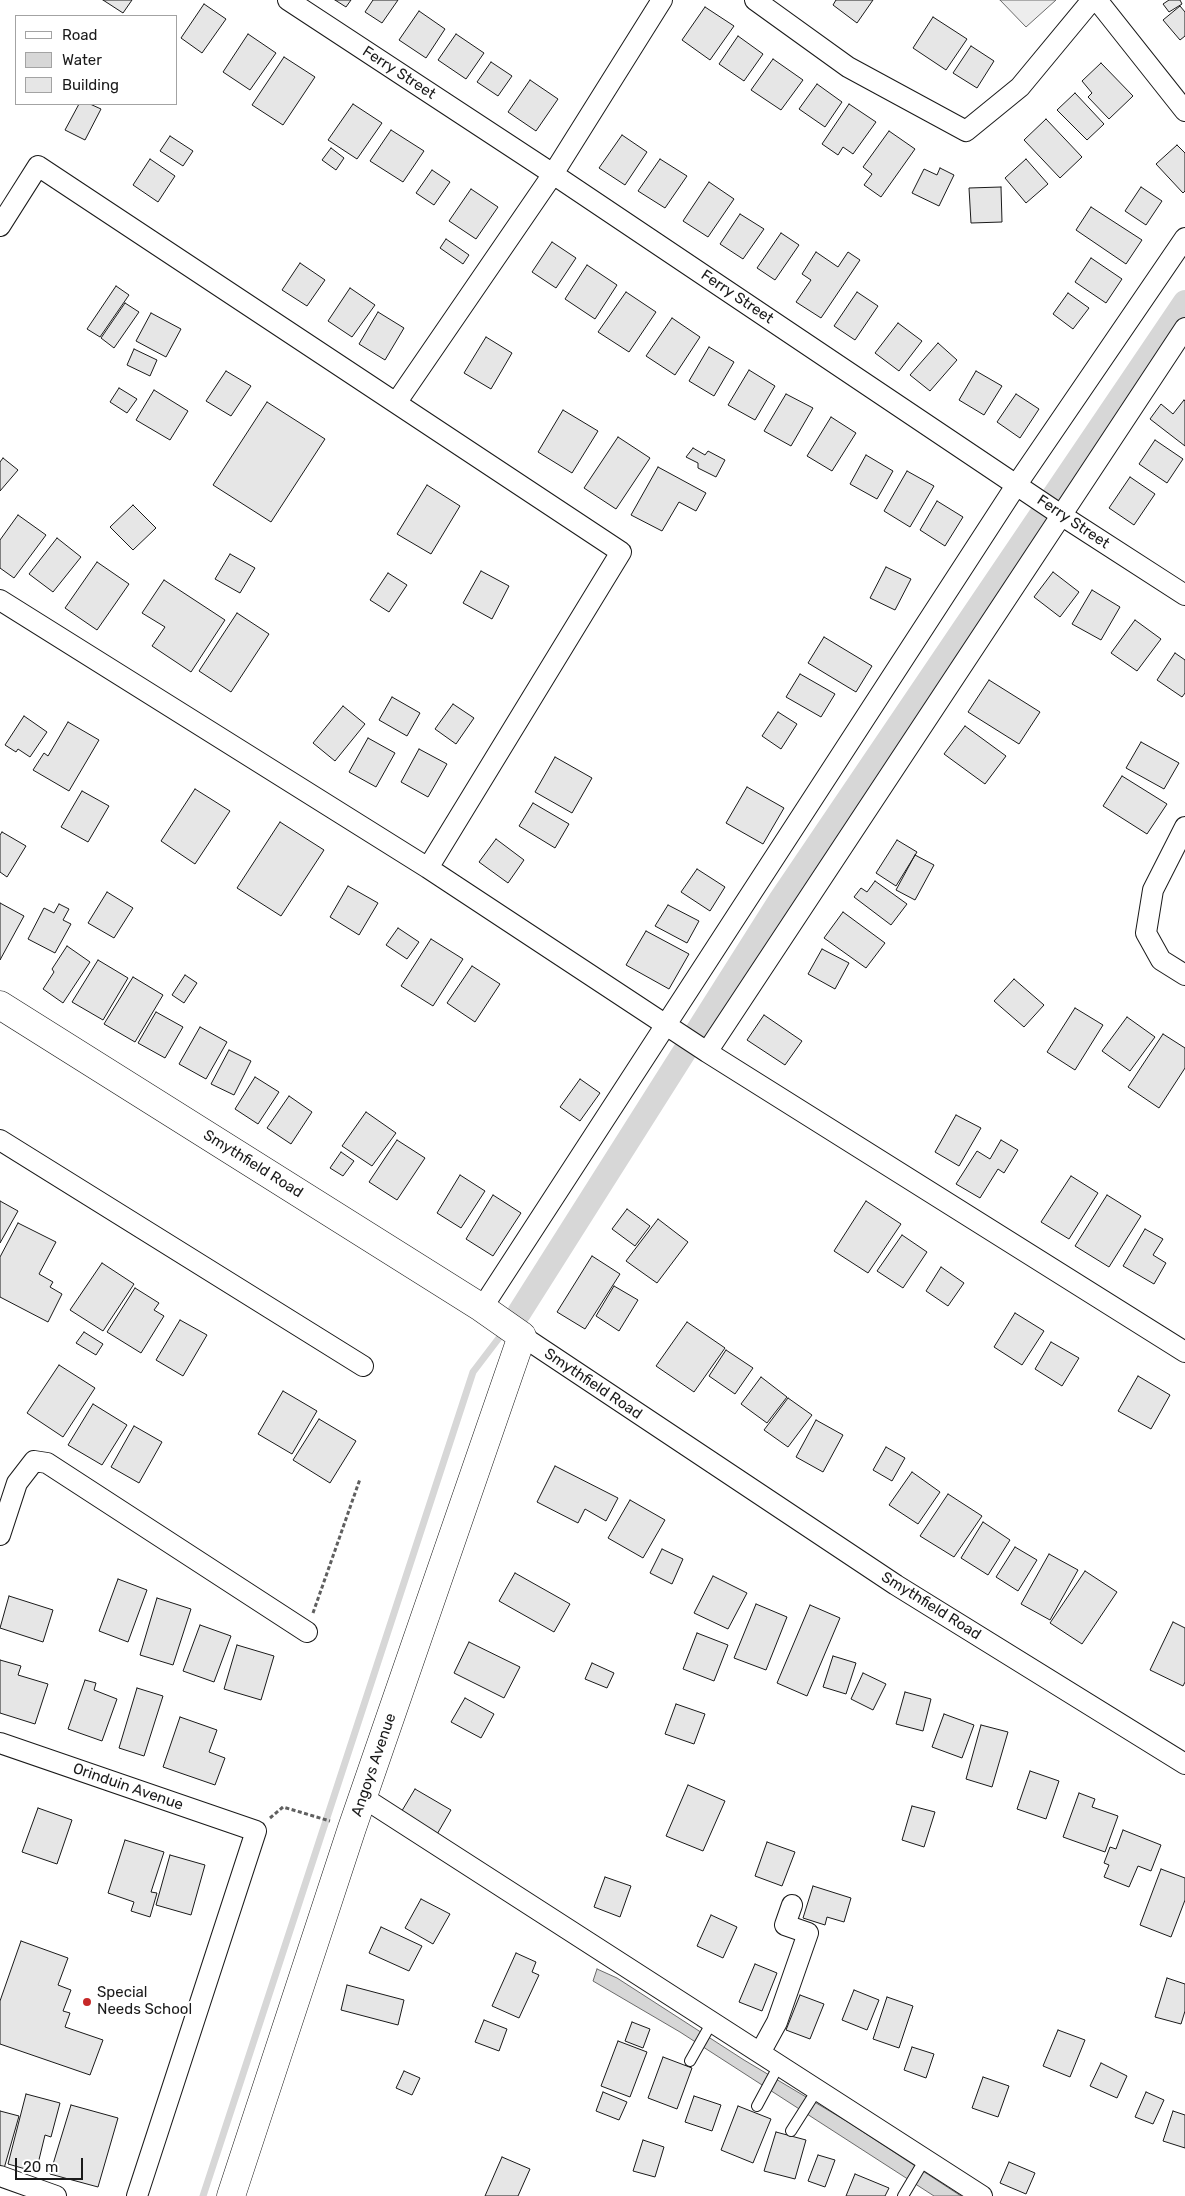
<!DOCTYPE html>
<style>
body{margin:0}
#map{position:relative;width:1185px;height:2196px;overflow:hidden;background:#fff;font-family:Rubik,sans-serif}
canvas{display:block}
.legend{position:absolute;left:15px;top:15px;width:162px;height:90px;box-sizing:border-box;background:#fff;border:1px solid #a3a3a3;margin:0;padding:6px 9px;list-style:none;font-size:15px;color:#1a1a1a}
.legend li{display:flex;align-items:center;gap:10px;height:25px}
.legend b{width:25px;border:1px solid #a3a3a3}
.scale{position:absolute;left:15px;top:2158px;width:68px;height:22px;box-sizing:border-box;border:2px solid #1a1a1a;border-top:0;padding-left:6px;font-size:15px;line-height:18px;white-space:nowrap;color:#1a1a1a;-webkit-text-stroke:4px #fff;paint-order:stroke}
</style>
<div id="map">
<canvas width="1185" height="2196"></canvas>
<ul class="legend">
<li><b style="height:6px;background:#fff"></b>Road</li>
<li><b style="height:14px;background:#d7d7d7"></b>Water</li>
<li><b style="height:14px;background:#e6e6e6"></b>Building</li>
</ul>
<div class="scale">20 m</div>
</div>
<script>
const ctx = document.querySelector('canvas').getContext('2d');
ctx.lineJoin = 'round';
function paint(path, color) {
  ctx.fillStyle = color;
  ctx.fill(path, 'evenodd');
}
function poly(rows) {
  const path = new Path2D();
  for (const r of rows) {
    path.moveTo(r[0], r[1]);
    for (let i = 2; i < r.length; i += 2) path.lineTo(r[i], r[i + 1]);
  }
  return path;
}
function stroke(path, color, width, dash) {
  ctx.strokeStyle = color;
  ctx.lineWidth = width;
  ctx.lineCap = dash ? 'butt' : 'round';
  ctx.setLineDash(dash || []);
  ctx.stroke(path);
}
function write(font, color, halo, rows, align = 'center') {
  ctx.font = font + ' Rubik,sans-serif';
  ctx.lineWidth = 4;
  ctx.setLineDash([]);
  ctx.textBaseline = 'middle';
  ctx.strokeStyle = halo;
  ctx.fillStyle = color;
  for (const [text, x, y, turn = 0] of rows) {
    ctx.save();
    ctx.translate(x, y);
    ctx.rotate((+turn || 0) * Math.PI / 180);
    ctx.textAlign = isNaN(turn) ? turn : align;
    if (halo) ctx.strokeText(text, 0, 0);
    ctx.fillText(text, 0, 0);
    ctx.restore();
  }
}
const built = poly([
 [1000,0,1056,0,1026,27,1000,0]
]);
paint(built, '#ededed');
stroke(built, '#6a6a6a', 1);
const water = poly([
 [597,1969,617,1978,744,2060,848,2122,961,2196,934,2196,680,2032,593,1981,597,1969]
]);
paint(water, '#d7d7d7');
stroke(water, '#6a6a6a', 1);
stroke(poly([
 [203,2196,473,1372,505,1330]
]), '#d7d7d7', 7);
stroke(poly([
 [519,1313,781,899,1185,302]
]), '#d7d7d7', 24);
const building = poly([
 [103,0,132,0,123,13,103,0],
 [335,0,351,0,346,7,335,0],
 [373,0,398,0,382,23,365,12,373,0],
 [836,0,873,0,857,23,833,5,836,0],
 [1169,0,1180,0,1182,4,1169,12,1163,4,1169,0],
 [204,4,226,19,202,53,181,38,204,4],
 [1180,6,1185,12,1185,36,1180,40,1163,20,1180,6],
 [705,7,734,26,710,60,682,40,705,7],
 [419,11,445,29,426,58,399,40,419,11],
 [933,17,967,39,946,70,913,48,933,17],
 [248,34,276,53,250,90,223,72,248,34],
 [456,34,484,53,466,79,438,60,456,34],
 [738,36,763,54,744,81,719,64,738,36],
 [971,46,994,61,977,88,953,73,971,46],
 [284,57,315,77,283,125,252,105,284,57],
 [773,59,803,80,781,110,751,90,773,59],
 [491,62,512,76,498,96,477,82,491,62],
 [1101,63,1133,96,1109,119,1088,97,1092,93,1082,81,1101,63],
 [530,80,558,99,536,131,508,112,530,80],
 [817,84,842,102,825,127,799,109,817,84],
 [1075,93,1104,124,1087,140,1057,110,1075,93],
 [79,104,90,104,101,109,85,140,65,130,79,104],
 [353,104,382,123,357,159,328,140,353,104],
 [849,104,876,122,853,154,843,147,838,155,822,144,849,104],
 [1046,119,1082,157,1060,178,1024,140,1046,119],
 [391,130,424,151,403,182,370,161,391,130],
 [889,131,915,149,881,197,864,185,872,174,863,167,889,131],
 [622,135,647,152,625,185,599,168,622,135],
 [170,136,193,151,183,166,160,151,170,136],
 [1177,145,1185,153,1185,191,1183,193,1156,164,1177,145],
 [331,148,344,158,336,170,322,160,331,148],
 [150,159,175,176,158,202,133,185,150,159],
 [660,159,687,176,665,208,638,191,660,159],
 [1026,159,1048,184,1026,203,1005,178,1026,159],
 [940,168,954,175,939,206,912,193,924,169,937,175,940,168],
 [432,170,450,182,434,205,416,193,432,170],
 [709,182,734,199,708,237,683,221,709,182],
 [1001,187,1002,222,971,223,969,188,1001,187],
 [1141,187,1162,201,1146,225,1125,211,1141,187],
 [471,189,498,207,476,239,449,221,471,189],
 [1091,207,1142,240,1126,264,1076,230,1091,207],
 [740,214,764,229,743,259,720,244,740,214],
 [781,233,799,245,775,280,757,268,781,233],
 [446,239,469,255,463,264,440,248,446,239],
 [552,242,576,258,556,288,532,272,552,242],
 [816,252,838,267,848,252,860,260,821,318,796,302,811,280,802,274,816,252],
 [1091,258,1122,279,1106,303,1075,282,1091,258],
 [300,263,325,280,307,306,282,290,300,263],
 [587,265,617,285,595,319,565,299,587,265],
 [116,286,129,295,100,337,87,329,116,286],
 [350,288,375,305,352,337,328,321,350,288],
 [626,292,656,312,629,352,598,332,626,292],
 [857,292,878,306,855,340,834,326,857,292],
 [1068,293,1089,308,1073,329,1053,314,1068,293],
 [125,303,139,312,114,348,101,338,125,303],
 [378,312,404,328,385,360,359,344,378,312],
 [151,313,181,329,166,357,136,341,151,313],
 [672,318,700,337,675,375,646,356,672,318],
 [898,323,922,341,899,371,875,353,898,323],
 [486,337,512,353,491,389,464,373,486,337],
 [938,343,957,360,930,391,910,375,938,343],
 [709,347,734,362,714,396,689,381,709,347],
 [134,349,157,360,150,376,127,365,134,349],
 [749,370,775,386,755,420,728,405,749,370],
 [226,371,251,386,231,416,206,401,226,371],
 [976,371,1002,386,984,415,959,400,976,371],
 [119,388,137,399,127,413,110,402,119,388],
 [154,390,188,411,170,440,136,420,154,390],
 [786,394,813,408,791,446,764,431,786,394],
 [1016,394,1039,409,1020,438,997,422,1016,394],
 [1184,400,1185,401,1185,446,1150,419,1161,404,1173,414,1184,400],
 [267,402,325,439,271,522,213,485,267,402],
 [563,410,598,431,572,473,538,452,563,410],
 [831,417,856,433,832,471,807,456,831,417],
 [618,437,650,458,616,509,584,488,618,437],
 [1155,440,1183,459,1167,483,1139,464,1155,440],
 [693,448,705,455,708,451,725,460,716,477,698,468,698,463,686,457,693,448],
 [866,455,893,471,877,499,850,484,866,455],
 [3,458,18,470,0,491,0,462,3,458],
 [658,467,706,493,696,511,679,502,662,531,631,515,658,467],
 [907,471,934,486,910,527,884,511,907,471],
 [1130,477,1155,494,1134,525,1109,508,1130,477],
 [427,485,460,506,431,554,397,534,427,485],
 [937,501,963,517,945,546,920,530,937,501],
 [133,505,156,528,133,550,110,527,133,505],
 [18,515,46,535,14,578,0,568,0,540,18,515],
 [57,538,81,557,53,592,29,574,57,538],
 [230,554,255,568,240,593,215,579,230,554],
 [97,562,129,584,97,630,65,608,97,562],
 [886,567,911,579,895,610,870,598,886,567],
 [481,571,509,586,492,619,463,603,481,571],
 [1053,572,1079,592,1060,617,1034,597,1053,572],
 [388,573,407,585,389,612,370,600,388,573],
 [164,580,225,620,191,672,152,646,165,627,142,613,164,580],
 [1092,590,1120,607,1101,640,1072,624,1092,590],
 [237,613,269,634,231,692,199,671,237,613],
 [1135,620,1161,639,1137,671,1111,653,1135,620],
 [824,637,872,666,856,692,808,663,824,637],
 [1175,653,1185,660,1185,693,1182,697,1157,680,1175,653],
 [800,674,835,694,821,717,786,697,800,674],
 [989,680,1040,712,1019,744,968,712,989,680],
 [392,697,420,713,407,736,379,720,392,697],
 [453,704,474,718,456,744,435,729,453,704],
 [343,706,365,724,335,761,313,743,343,706],
 [778,712,797,724,781,749,762,736,778,712],
 [24,716,47,732,30,757,18,749,16,752,5,745,24,716],
 [68,722,99,740,69,791,33,770,44,753,48,756,68,722],
 [965,726,1006,756,985,784,944,754,965,726],
 [368,738,395,753,376,787,349,772,368,738],
 [1141,742,1179,763,1164,789,1126,768,1141,742],
 [419,749,447,764,428,797,401,782,419,749],
 [555,757,592,778,572,813,535,792,555,757],
 [1122,776,1167,804,1147,834,1103,806,1122,776],
 [747,787,784,808,763,844,726,823,747,787],
 [195,789,230,811,195,864,161,841,195,789],
 [82,791,109,806,88,842,61,827,82,791],
 [533,803,569,824,555,848,519,826,533,803],
 [280,822,324,850,281,916,237,888,280,822],
 [2,832,26,846,7,877,0,872,0,835,2,832],
 [496,839,524,860,508,883,479,862,496,839],
 [897,840,917,852,896,886,876,873,897,840],
 [915,855,934,865,915,900,896,890,915,855],
 [697,869,725,887,710,911,681,892,697,869],
 [875,881,907,904,891,925,854,897,861,888,867,892,875,881],
 [348,886,378,903,359,935,330,917,348,886],
 [107,892,133,908,114,938,88,923,107,892],
 [0,903,24,916,0,960,0,903],
 [59,904,69,909,63,920,71,924,55,953,28,939,44,908,54,913,59,904],
 [668,905,699,921,687,943,655,926,668,905],
 [843,912,885,943,866,968,824,938,843,912],
 [398,928,419,942,407,959,386,945,398,928],
 [646,931,689,954,669,989,626,965,646,931],
 [431,939,463,959,433,1006,401,986,431,939],
 [67,946,90,962,63,1003,43,989,54,972,52,969,67,946],
 [822,949,849,963,835,989,808,974,822,949],
 [98,960,128,978,103,1020,72,1002,98,960],
 [472,966,500,984,475,1022,447,1003,472,966],
 [185,975,197,983,184,1003,172,995,185,975],
 [133,977,163,995,135,1042,104,1024,133,977],
 [1014,979,1044,1005,1024,1027,994,1001,1014,979],
 [1075,1008,1103,1025,1075,1070,1047,1052,1075,1008],
 [156,1012,183,1027,165,1058,138,1043,156,1012],
 [764,1015,802,1041,785,1065,747,1040,764,1015],
 [1127,1017,1155,1037,1130,1071,1102,1051,1127,1017],
 [200,1027,227,1042,206,1079,179,1064,200,1027],
 [1163,1034,1185,1048,1185,1068,1159,1108,1128,1087,1163,1034],
 [229,1050,251,1061,234,1095,211,1084,229,1050],
 [255,1077,279,1092,258,1124,235,1109,255,1077],
 [580,1079,600,1093,580,1121,560,1107,580,1079],
 [289,1096,312,1112,291,1144,267,1128,289,1096],
 [366,1112,396,1133,372,1166,342,1146,366,1112],
 [956,1115,981,1128,959,1166,935,1152,956,1115],
 [397,1140,425,1158,397,1200,369,1182,397,1140],
 [1001,1140,1018,1150,1004,1173,998,1169,980,1198,956,1184,977,1151,990,1159,1001,1140],
 [341,1152,354,1161,343,1176,330,1168,341,1152],
 [460,1175,485,1191,461,1228,437,1213,460,1175],
 [1071,1176,1098,1193,1069,1239,1041,1222,1071,1176],
 [493,1195,521,1213,493,1256,466,1239,493,1195],
 [1107,1195,1141,1216,1109,1267,1075,1246,1107,1195],
 [0,1201,18,1211,0,1243,0,1201],
 [866,1201,901,1224,868,1273,834,1251,866,1201],
 [627,1209,650,1226,635,1246,612,1229,627,1209],
 [658,1219,688,1242,657,1283,626,1261,658,1219],
 [18,1223,56,1242,39,1274,53,1282,50,1287,62,1294,48,1322,0,1297,0,1257,18,1223],
 [1145,1229,1163,1239,1153,1255,1166,1263,1154,1284,1123,1266,1145,1229],
 [902,1235,927,1252,903,1288,877,1271,902,1235],
 [592,1256,620,1274,585,1329,557,1312,592,1256],
 [102,1263,134,1284,103,1331,70,1310,102,1263],
 [941,1267,964,1283,948,1306,926,1291,941,1267],
 [614,1286,638,1300,619,1331,596,1316,614,1286],
 [135,1288,159,1303,154,1310,164,1316,141,1353,107,1332,135,1288],
 [1015,1313,1044,1331,1022,1365,994,1347,1015,1313],
 [180,1320,207,1335,183,1376,156,1360,180,1320],
 [687,1322,725,1348,694,1392,656,1366,687,1322],
 [84,1332,103,1344,96,1355,76,1343,84,1332],
 [1051,1342,1079,1358,1062,1386,1035,1369,1051,1342],
 [726,1350,753,1368,735,1394,709,1376,726,1350],
 [59,1365,95,1388,63,1437,27,1413,59,1365],
 [1138,1376,1170,1395,1151,1429,1118,1411,1138,1376],
 [761,1377,787,1397,767,1423,741,1404,761,1377],
 [283,1391,317,1411,292,1454,258,1434,283,1391],
 [788,1398,812,1415,788,1447,764,1430,788,1398],
 [93,1404,127,1425,102,1465,68,1445,93,1404],
 [319,1419,356,1441,330,1483,293,1460,319,1419],
 [816,1420,843,1435,823,1472,796,1457,816,1420],
 [134,1426,162,1442,139,1483,111,1467,134,1426],
 [886,1447,905,1458,892,1481,873,1470,886,1447],
 [555,1466,618,1498,606,1521,585,1509,578,1523,537,1502,555,1466],
 [912,1472,940,1492,918,1524,889,1505,912,1472],
 [948,1494,982,1516,954,1557,920,1536,948,1494],
 [630,1500,665,1520,643,1558,608,1538,630,1500],
 [983,1522,1010,1540,988,1575,961,1558,983,1522],
 [1015,1547,1037,1560,1018,1591,996,1577,1015,1547],
 [662,1549,683,1559,672,1584,650,1573,662,1549],
 [1049,1554,1078,1570,1050,1620,1021,1604,1049,1554],
 [1085,1571,1117,1592,1082,1644,1050,1623,1085,1571],
 [515,1573,570,1604,554,1632,499,1601,515,1573],
 [713,1576,747,1593,728,1629,694,1613,713,1576],
 [118,1579,147,1590,128,1642,99,1631,118,1579],
 [9,1596,53,1610,43,1642,0,1628,9,1596],
 [157,1598,191,1609,173,1665,140,1655,157,1598],
 [756,1604,787,1617,766,1670,734,1658,756,1604],
 [810,1605,840,1618,807,1696,777,1683,810,1605],
 [1173,1622,1185,1628,1185,1682,1183,1686,1150,1670,1173,1622],
 [200,1625,231,1636,214,1682,183,1671,200,1625],
 [697,1633,728,1645,714,1681,683,1669,697,1633],
 [469,1642,520,1667,504,1698,454,1673,469,1642],
 [237,1645,274,1656,261,1700,224,1689,237,1645],
 [833,1656,856,1663,846,1694,823,1687,833,1656],
 [0,1660,21,1666,18,1675,48,1684,35,1724,0,1713,0,1660],
 [592,1663,614,1673,607,1688,585,1679,592,1663],
 [863,1673,886,1684,873,1710,851,1699,863,1673],
 [85,1680,96,1683,94,1690,117,1699,102,1741,68,1729,85,1680],
 [137,1688,163,1696,144,1756,119,1748,137,1688],
 [905,1692,931,1699,923,1731,896,1724,905,1692],
 [465,1698,494,1714,481,1738,451,1722,465,1698],
 [676,1704,705,1714,694,1744,665,1734,676,1704],
 [944,1714,974,1725,962,1758,932,1747,944,1714],
 [180,1717,217,1730,209,1752,225,1758,215,1785,163,1767,180,1717],
 [981,1725,1008,1732,992,1787,966,1779,981,1725],
 [1030,1771,1059,1781,1046,1819,1017,1809,1030,1771],
 [688,1785,725,1801,703,1851,666,1836,688,1785],
 [415,1789,451,1810,436,1836,400,1814,415,1789],
 [1079,1793,1095,1799,1092,1807,1118,1816,1105,1852,1063,1837,1079,1793],
 [912,1806,935,1812,924,1847,902,1840,912,1806],
 [38,1808,72,1820,57,1864,22,1852,38,1808],
 [1123,1830,1161,1845,1151,1871,1138,1866,1129,1887,1104,1877,1109,1865,1104,1863,1110,1847,1116,1849,1123,1830],
 [125,1840,164,1852,151,1892,157,1893,150,1917,131,1911,134,1902,108,1893,125,1840],
 [767,1842,795,1852,782,1886,755,1876,767,1842],
 [170,1855,205,1865,191,1915,156,1905,170,1855],
 [1161,1869,1185,1878,1185,1900,1171,1937,1140,1925,1161,1869],
 [605,1877,631,1886,620,1917,594,1907,605,1877],
 [813,1886,851,1898,844,1922,827,1917,825,1925,803,1918,813,1886],
 [421,1899,450,1914,433,1944,405,1928,421,1899],
 [711,1915,737,1927,723,1958,697,1946,711,1915],
 [381,1927,422,1946,409,1971,369,1953,381,1927],
 [21,1941,68,1958,58,1985,71,1990,63,2011,70,2013,65,2027,103,2040,90,2075,0,2044,0,2001,21,1941],
 [516,1953,536,1962,532,1972,539,1975,519,2018,492,2006,516,1953],
 [755,1964,777,1973,762,2011,739,2002,755,1964],
 [1167,1978,1185,1984,1185,2011,1181,2024,1155,2017,1167,1978],
 [347,1985,404,2000,398,2025,341,2010,347,1985],
 [854,1990,879,2000,867,2030,842,2020,854,1990],
 [800,1995,824,2004,810,2039,786,2030,800,1995],
 [887,1997,913,2006,899,2048,873,2039,887,1997],
 [484,2020,507,2029,499,2051,475,2042,484,2020],
 [632,2022,650,2029,643,2048,625,2041,632,2022],
 [1058,2030,1085,2040,1070,2077,1043,2066,1058,2030],
 [618,2041,647,2052,630,2097,601,2086,618,2041],
 [912,2047,934,2054,926,2078,904,2070,912,2047],
 [663,2057,692,2068,677,2109,648,2098,663,2057],
 [1101,2063,1127,2076,1117,2098,1090,2086,1101,2063],
 [404,2071,420,2078,412,2095,396,2088,404,2071],
 [983,2077,1009,2086,998,2117,972,2108,983,2077],
 [603,2092,627,2102,619,2120,596,2111,603,2092],
 [1146,2092,1164,2100,1153,2124,1135,2117,1146,2092],
 [26,2094,60,2103,51,2137,45,2135,36,2172,8,2164,26,2094],
 [694,2096,721,2105,712,2131,685,2122,694,2096],
 [71,2105,118,2118,98,2187,50,2174,71,2105],
 [738,2106,771,2119,753,2163,721,2150,738,2106],
 [0,2111,19,2116,3,2172,0,2172,0,2111],
 [1173,2111,1185,2115,1185,2148,1163,2141,1173,2111],
 [776,2132,806,2140,795,2179,764,2171,776,2132],
 [643,2140,664,2147,655,2177,633,2171,643,2140],
 [818,2155,835,2160,825,2187,808,2181,818,2155],
 [502,2157,530,2169,518,2196,485,2196,502,2157],
 [1009,2162,1035,2173,1026,2194,1000,2183,1009,2162],
 [855,2174,889,2188,885,2196,846,2196,855,2174]
]);
paint(building, '#e6e6e6');
stroke(building, '#1a1a1a', 1);
const lane = poly([
 [690,2061,712,2022],
 [757,2106,778,2067,777,2064],
 [791,2131,817,2090],
 [903,2196,925,2159]
]);
const street = poly([
 [288,0,553,174,1061,515,1185,595],
 [755,0,848,67,966,131,1020,87,1092,0],
 [1097,0,1185,111],
 [0,226,38,166,621,552,428,868],
 [396,403,553,174,662,0],
 [0,600,428,868,707,1052,1185,1352],
 [1185,827,1153,890,1146,933,1161,960,1185,975],
 [707,1052,1185,328],
 [0,1140,363,1366],
 [482,1308,1017,484,1185,238],
 [522,1336,896,1585,1185,1764],
 [0,1535,17,1483,34,1461,47,1463,307,1632],
 [0,1743,256,1831,137,2196],
 [364,1798,982,2196],
 [760,2053,777,2022,808,1933,785,1925,792,1905],
 [0,2176,56,2196]
]);
const secondary = poly([
 [0,1005,482,1308,522,1336,352,1828,231,2196]
]);
stroke(lane, '#1a1a1a', 12);
stroke(street, '#1a1a1a', 22);
stroke(secondary, '#1a1a1a', 29);
stroke(poly([
 [313,1613,360,1479],
 [270,1818,283,1807,330,1821]
]), '#5f5f5f', 3, [4, 2.5]);
stroke(lane, '#fff', 10);
stroke(street, '#fff', 20);
stroke(secondary, '#fff', 28);
for (const [x, y, r, color] of [
 [87,2002,5,"#c62828"]
]) {
  const dot = new Path2D();
  dot.arc(x, y, r, 0, 2 * Math.PI);
  ctx.fillStyle = color;
  ctx.fill(dot);
  stroke(dot, '#fff', 2);
}
write('15px', '#1a1a1a', '#fff', [
 ["Ferry Street",399,73,33],
 ["Ferry Street",737,297,34],
 ["Ferry Street",1073,522,34],
 ["Smythfield Road",253,1164,32],
 ["Smythfield Road",593,1384,34],
 ["Smythfield Road",931,1606,32],
 ["Angoys Avenue",374,1765,-71],
 ["Orinduin Avenue",128,1787,19]
]);
write('15px', '#1a1a1a', '#fff', [
 ["Special",97,1993],
 ["Needs School",97,2010]
], 'left');
</script>
